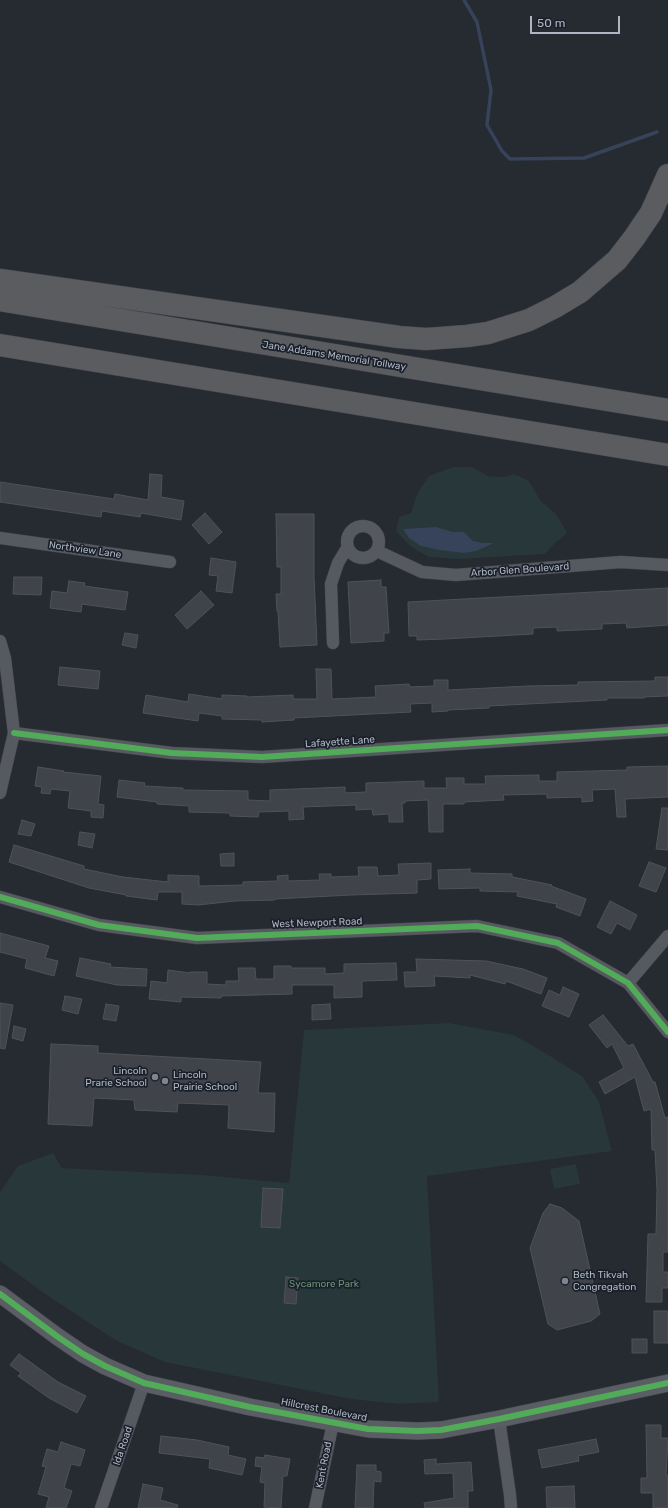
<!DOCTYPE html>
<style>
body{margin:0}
#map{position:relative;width:668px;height:1508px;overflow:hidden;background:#262a31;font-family:Rubik,sans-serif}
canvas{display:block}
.scale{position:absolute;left:530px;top:16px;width:90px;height:18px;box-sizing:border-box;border:2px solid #afb6c3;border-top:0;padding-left:5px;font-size:12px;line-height:14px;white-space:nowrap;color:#afb6c3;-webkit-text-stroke:3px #1a202a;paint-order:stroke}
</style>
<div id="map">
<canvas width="668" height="1508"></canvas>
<div class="scale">50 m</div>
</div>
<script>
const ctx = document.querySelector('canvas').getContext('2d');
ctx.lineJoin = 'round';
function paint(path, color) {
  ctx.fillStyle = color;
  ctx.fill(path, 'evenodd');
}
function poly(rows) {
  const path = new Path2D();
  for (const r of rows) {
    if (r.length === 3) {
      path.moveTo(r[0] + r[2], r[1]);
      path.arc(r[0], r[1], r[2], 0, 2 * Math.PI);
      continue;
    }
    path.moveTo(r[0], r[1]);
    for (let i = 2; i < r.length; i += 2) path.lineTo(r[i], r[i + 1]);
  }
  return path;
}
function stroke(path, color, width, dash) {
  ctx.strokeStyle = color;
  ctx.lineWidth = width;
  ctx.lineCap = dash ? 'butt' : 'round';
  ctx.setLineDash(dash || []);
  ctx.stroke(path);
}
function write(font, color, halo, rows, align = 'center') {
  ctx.font = font + ' Rubik,sans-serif';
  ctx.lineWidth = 3.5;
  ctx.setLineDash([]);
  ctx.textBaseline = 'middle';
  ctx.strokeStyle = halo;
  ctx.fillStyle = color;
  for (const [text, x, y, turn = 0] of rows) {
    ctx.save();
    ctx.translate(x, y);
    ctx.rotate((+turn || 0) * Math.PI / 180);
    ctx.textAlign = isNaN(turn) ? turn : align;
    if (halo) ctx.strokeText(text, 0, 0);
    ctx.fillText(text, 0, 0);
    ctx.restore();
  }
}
paint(poly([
 [453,467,472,467,488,476,503,477,514,474,528,480,541,501,557,515,567,533,554,544,545,554,458,559,429,557,410,546,396,531,399,517,411,513,418,492,429,476],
 [449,1023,514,1035,547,1054,583,1077,599,1102,612,1151,427,1176,439,1402,399,1404,351,1399,165,1362,117,1341,48,1296,0,1261,0,1192,18,1166,53,1153,62,1168,203,1175,289,1183,304,1030],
 [576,1164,580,1184,554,1189,550,1169]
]), '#283739');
paint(poly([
 [436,527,453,532,464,532,473,541,483,543,494,543,476,551,464,553,439,550,421,546,409,538,403,529]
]), '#36435a');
stroke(poly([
 [464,0,477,22,491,90,487,125,502,151,510,159,584,158,657,132]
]), '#36435a', 3.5);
const building = poly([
 [150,474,162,475,161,497,184,501,181,520,141,513,140,517,102,511,101,517,0,502,0,482,114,499,115,494,148,500,150,474],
 [205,513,222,532,209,544,192,525,205,513],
 [276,514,314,514,314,576,317,645,280,647,278,611,277,611,276,594,281,594,281,567,277,567,276,514],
 [211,558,236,562,232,593,216,591,218,576,209,575,211,558],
 [14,577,42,577,41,595,13,594,14,577],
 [381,580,381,587,386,587,389,633,384,633,384,641,351,643,348,582,381,580],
 [69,581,85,583,84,586,128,592,125,610,82,604,81,612,50,608,52,591,67,593,69,581],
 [668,588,668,625,627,628,626,623,602,624,602,629,557,631,557,627,533,628,533,634,445,639,417,640,417,636,409,636,408,602,668,588],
 [201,591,214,605,187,629,175,615,201,591],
 [125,633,138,635,136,648,122,645,125,633],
 [60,667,100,671,98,689,58,685,60,667],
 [316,669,331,669,332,699,376,697,375,686,409,684,410,687,434,686,434,680,448,680,448,690,528,686,578,685,578,682,655,681,655,677,668,677,668,696,644,697,644,698,607,698,607,700,489,706,489,708,448,710,448,711,432,712,432,703,410,704,411,712,294,718,294,720,262,722,262,720,222,719,222,716,199,713,198,721,143,713,146,695,188,702,189,694,222,699,222,695,247,696,247,697,293,695,293,699,317,699,316,669],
 [668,766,668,797,625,799,626,817,617,817,615,789,592,790,593,801,582,802,582,797,547,798,547,794,503,795,504,800,464,802,464,804,443,804,443,832,429,832,428,800,405,801,405,803,402,803,403,822,389,822,389,814,373,815,372,809,356,810,356,805,303,807,304,819,289,820,289,811,259,812,258,817,230,816,230,813,189,812,189,806,157,804,157,802,117,797,119,780,145,783,144,786,183,788,183,790,248,791,248,800,270,801,270,790,345,787,345,793,366,792,366,783,424,781,424,788,447,788,446,778,464,778,464,784,486,784,485,776,539,775,539,781,557,781,557,772,627,770,627,767,668,766],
 [38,767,64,771,63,772,101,776,98,804,104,805,103,818,91,817,91,811,68,808,70,791,51,789,50,794,41,793,42,787,35,786,38,767],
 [662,808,668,808,668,850,656,849,662,808],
 [22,820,35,824,31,836,18,834,22,820],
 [80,832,95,834,92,848,78,845,80,832],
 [14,845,84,866,84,869,123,877,168,882,168,875,199,876,199,886,243,885,243,882,278,881,277,876,288,875,288,881,320,880,319,874,331,874,331,877,359,876,358,867,377,867,378,876,399,875,398,864,431,863,431,879,417,880,417,893,351,895,275,899,275,900,235,901,198,905,182,904,182,892,158,892,157,900,126,896,126,895,89,888,9,862,14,845],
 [234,853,234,866,221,866,220,854,234,853],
 [649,862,666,868,656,892,639,886,649,862],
 [470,869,470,873,512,874,512,877,552,885,551,886,586,899,580,916,556,907,557,904,517,896,518,892,480,891,480,888,439,889,438,870,470,869],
 [610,901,637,915,630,930,617,923,611,934,597,927,610,901],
 [0,933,49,946,45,958,58,961,54,976,25,968,27,959,0,952,0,933],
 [80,958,111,964,110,967,147,969,146,986,117,985,76,976,80,958],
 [416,959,486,961,523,969,547,978,541,994,506,981,505,984,470,975,470,978,434,976,435,986,405,987,404,972,417,972,416,959],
 [396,963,397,980,362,981,362,997,334,998,334,985,292,985,292,994,221,996,221,998,181,997,181,1002,149,999,151,981,167,983,168,970,190,973,190,972,207,972,207,984,226,985,226,981,239,981,238,968,255,968,256,979,274,979,274,966,291,966,291,968,325,968,325,974,344,973,344,964,396,963],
 [563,987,579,994,569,1017,542,1006,549,990,560,995,563,987],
 [65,996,82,999,78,1014,62,1010,65,996],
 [0,1003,13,1005,5,1049,0,1048,0,1003],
 [106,1004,119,1006,116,1021,103,1019,106,1004],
 [330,1004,331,1019,312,1020,312,1005,330,1004],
 [603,1015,628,1046,633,1044,653,1082,655,1082,665,1118,668,1117,668,1252,663,1252,663,1272,668,1272,668,1288,662,1288,662,1302,646,1302,648,1234,656,1234,657,1190,655,1150,652,1150,651,1109,644,1111,635,1077,605,1094,599,1082,624,1068,612,1044,607,1048,589,1025,603,1015],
 [14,1026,26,1029,23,1041,12,1038,14,1026],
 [51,1044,98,1046,98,1053,261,1062,258,1093,275,1093,274,1132,228,1128,229,1105,178,1103,177,1112,135,1110,134,1100,94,1098,92,1126,48,1124,51,1044],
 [263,1188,283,1189,280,1228,261,1227,263,1188],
 [550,1204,562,1208,579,1221,600,1314,591,1321,557,1330,548,1324,530,1248,543,1213,550,1204],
 [286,1277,298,1278,296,1304,284,1303,286,1277],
 [654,1311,668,1311,668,1343,654,1343,654,1311],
 [632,1339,647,1339,647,1353,632,1353,632,1339],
 [19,1354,58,1382,86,1396,77,1413,49,1398,18,1376,21,1373,10,1365,19,1354],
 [646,1425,661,1425,661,1438,668,1438,666,1475,668,1475,668,1508,653,1508,653,1493,641,1493,641,1478,647,1478,646,1425],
 [161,1436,197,1440,229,1447,228,1455,246,1459,242,1475,209,1468,210,1459,159,1453,161,1436],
 [596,1439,599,1452,578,1456,579,1461,542,1468,538,1450,596,1439],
 [61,1442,85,1450,80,1466,71,1464,64,1488,72,1491,66,1508,46,1508,49,1497,38,1494,46,1467,42,1466,47,1449,58,1452,61,1442],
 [265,1455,290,1459,287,1476,283,1476,281,1508,264,1507,265,1483,260,1482,262,1467,255,1466,256,1457,264,1458,265,1455],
 [436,1459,436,1464,471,1462,473,1491,468,1491,468,1508,425,1508,424,1503,454,1498,453,1473,425,1474,424,1460,436,1459],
 [357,1465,376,1465,376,1471,381,1472,381,1482,374,1481,373,1508,355,1508,357,1465],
 [143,1484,163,1488,160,1500,178,1505,177,1508,138,1508,143,1484],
 [574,1486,575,1508,547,1508,546,1487,574,1486]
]);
paint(building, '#40444a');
stroke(building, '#4e5259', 1);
const street = poly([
 [363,542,16],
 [0,538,170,562],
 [377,551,422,572,456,575,621,562,668,565],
 [0,641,5,658,14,733,0,793],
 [333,643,331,584,338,563,347,548],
 [14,733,172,753,262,757,668,730],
 [0,897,99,925,197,938,477,926,558,943,628,983,668,1032],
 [628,983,668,936],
 [499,1419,510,1495,511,1508],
 [101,1508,144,1383],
 [315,1508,333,1423]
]);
const secondary = poly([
 [0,1294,58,1337,83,1354,105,1366,144,1383,250,1407,368,1429,418,1431,441,1430,499,1419,668,1383]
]);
const highway = poly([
 [0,280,399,337,426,339,467,336,488,333,529,320,555,307,580,292,617,260,634,238,651,213,668,175],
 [0,300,668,410],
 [0,345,668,455]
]);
stroke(street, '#42444a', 13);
stroke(secondary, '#42444a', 18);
stroke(highway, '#43464d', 23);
stroke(street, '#56595f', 12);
stroke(secondary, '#5a5d64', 17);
stroke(highway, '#5a5c60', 22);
stroke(poly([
 [14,733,172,753,262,757,668,730],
 [0,897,99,925,197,938,477,926,558,943,628,983,668,1032],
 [0,1294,58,1337,83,1354,105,1366,144,1383,250,1407,368,1429,418,1431,441,1430,499,1419,668,1383]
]), '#51ab58', 6);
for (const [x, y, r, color] of [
 [155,1077,4,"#7f8590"],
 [165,1081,4,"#7f8590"],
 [565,1281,4,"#7f8590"]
]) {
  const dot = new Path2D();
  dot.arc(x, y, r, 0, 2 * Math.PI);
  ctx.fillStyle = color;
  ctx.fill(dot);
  stroke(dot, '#1a202a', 1.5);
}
write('10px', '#afb6c3', '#1a202a', [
 ["Jane Addams Memorial Tollway",334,356,9],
 ["Northview Lane",85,550,8],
 ["Arbor Glen Boulevard",520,570,-4],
 ["Lafayette Lane",340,742,-4],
 ["West Newport Road",317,923,-2],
 ["Hillcrest Boulevard",324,1410,11],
 ["Ida Road",123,1446,-71],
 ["Kent Road",324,1465,-79]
]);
write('10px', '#afb6c3', '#1a202a', [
 ["Lincoln",147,1071,"right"],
 ["Prarie School",147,1083,"right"],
 ["Lincoln",173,1075],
 ["Prairie School",173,1087],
 ["Beth Tikvah",573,1275],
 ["Congregation",573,1287]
], 'left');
write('10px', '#699175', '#1a202a', [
 ["Sycamore Park",324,1284]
]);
</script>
